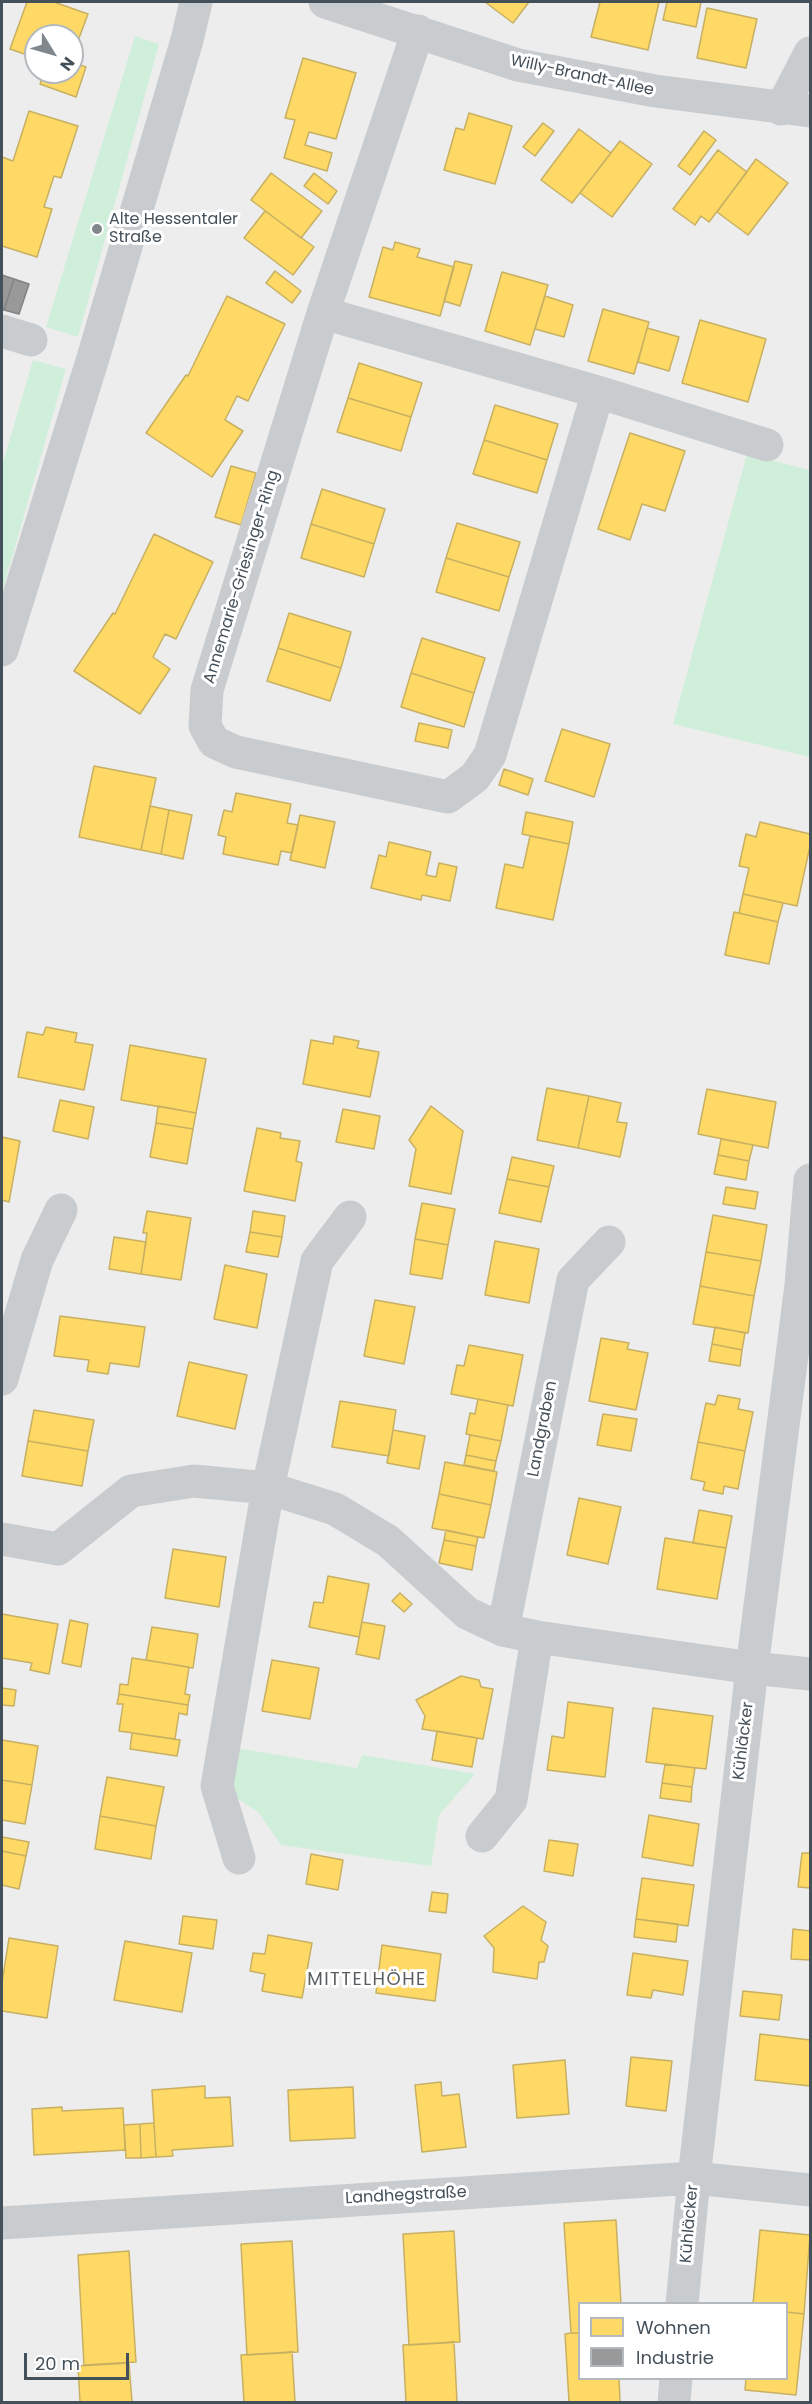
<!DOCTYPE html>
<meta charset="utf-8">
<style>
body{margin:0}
#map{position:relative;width:812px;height:2404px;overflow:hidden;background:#eeeded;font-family:Poppins,sans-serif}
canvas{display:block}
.frame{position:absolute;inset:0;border:3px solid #44505a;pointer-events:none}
.legend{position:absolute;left:578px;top:2302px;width:210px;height:78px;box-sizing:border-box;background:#fff;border:2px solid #b4b9bd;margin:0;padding:8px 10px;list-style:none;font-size:18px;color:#44505a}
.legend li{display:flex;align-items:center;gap:12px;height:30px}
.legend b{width:30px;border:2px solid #b4b9bd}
.north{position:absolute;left:24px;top:24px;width:60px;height:60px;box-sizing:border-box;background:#fff;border:2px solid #b4b9bd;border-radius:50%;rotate:127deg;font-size:16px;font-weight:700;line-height:24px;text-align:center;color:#44505a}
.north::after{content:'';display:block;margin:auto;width:21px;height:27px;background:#80878d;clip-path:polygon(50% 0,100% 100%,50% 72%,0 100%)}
.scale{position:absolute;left:24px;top:2353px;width:105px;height:27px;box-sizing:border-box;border:3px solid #44505a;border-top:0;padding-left:8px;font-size:18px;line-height:21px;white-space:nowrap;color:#44505a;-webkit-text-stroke:4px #fff;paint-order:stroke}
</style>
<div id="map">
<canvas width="812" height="2404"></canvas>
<div class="frame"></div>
<ul class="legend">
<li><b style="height:16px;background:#ffd966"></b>Wohnen</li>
<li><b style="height:16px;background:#999"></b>Industrie</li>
</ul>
<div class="north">N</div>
<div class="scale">20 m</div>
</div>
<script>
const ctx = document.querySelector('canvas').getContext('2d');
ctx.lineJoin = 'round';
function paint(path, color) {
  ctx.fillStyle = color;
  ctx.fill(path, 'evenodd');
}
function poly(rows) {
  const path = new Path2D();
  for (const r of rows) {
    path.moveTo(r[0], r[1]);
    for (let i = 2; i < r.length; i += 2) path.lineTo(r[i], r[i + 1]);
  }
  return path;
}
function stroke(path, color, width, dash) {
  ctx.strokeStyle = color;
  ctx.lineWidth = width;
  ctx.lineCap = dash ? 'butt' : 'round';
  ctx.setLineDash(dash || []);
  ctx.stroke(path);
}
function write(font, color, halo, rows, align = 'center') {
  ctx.font = font + ' Poppins,sans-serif';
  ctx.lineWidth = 6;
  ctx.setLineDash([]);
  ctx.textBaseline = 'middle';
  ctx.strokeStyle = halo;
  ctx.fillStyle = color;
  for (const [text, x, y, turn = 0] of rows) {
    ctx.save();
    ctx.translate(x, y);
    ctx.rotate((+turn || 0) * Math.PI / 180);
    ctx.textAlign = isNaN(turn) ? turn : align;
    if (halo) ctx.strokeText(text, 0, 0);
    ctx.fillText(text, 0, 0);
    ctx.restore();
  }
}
paint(poly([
 [135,36,159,44,78,337,46,327],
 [33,360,66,369,2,593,2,466],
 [747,454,810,470,810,757,673,724],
 [237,1748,357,1768,362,1755,475,1774,439,1815,431,1866,281,1845,258,1812,230,1794]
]), '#d0efda');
const homes = poly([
 [27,2,54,2,88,14,72,57,72,36,36,36,36,58,10,49,27,2],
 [485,2,529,2,513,23,485,2],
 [600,2,659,2,648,50,591,37,600,2],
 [667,2,701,2,696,27,663,20,667,2],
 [707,8,757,19,746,68,697,58,707,8],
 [303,58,356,73,336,139,309,132,305,145,332,153,327,171,284,158,295,120,285,118,303,58],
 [72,62,86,67,76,97,40,84,44,72,72,72,72,62],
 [29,111,78,126,61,178,54,176,44,207,52,209,37,257,2,246,2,157,13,161,29,111],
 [469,113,512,126,495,184,444,170,456,128,464,130,469,113],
 [543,123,554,131,535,156,523,147,543,123],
 [579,129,611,153,572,203,541,180,579,129],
 [704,131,716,140,690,175,678,166,704,131],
 [620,141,652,164,612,217,580,193,620,141],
 [718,150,747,172,709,222,701,216,695,225,673,209,718,150],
 [756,159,788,183,748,235,717,212,756,159],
 [271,173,322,211,301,238,251,200,271,173],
 [314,173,337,191,328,204,304,186,314,173],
 [265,211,314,247,293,275,244,238,265,211],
 [395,242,420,249,417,257,454,267,440,316,369,297,383,247,393,250,395,242],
 [455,261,472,265,460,306,444,301,455,261],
 [275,271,301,291,292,303,266,283,275,271],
 [502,272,548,285,530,345,485,331,502,272],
 [227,296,285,324,248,401,237,396,225,420,243,431,212,477,146,433,186,375,188,376,227,296],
 [545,296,573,305,564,337,535,329,545,296],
 [603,309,649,322,634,374,588,361,603,309],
 [700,320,766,339,748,402,682,383,700,320],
 [647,328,679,337,669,371,638,362,647,328],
 [359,363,422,383,411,417,348,398,359,363],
 [348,398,411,417,401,451,337,432,348,398],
 [495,405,558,424,547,460,484,440,495,405],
 [630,433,685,451,665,511,642,504,630,540,598,529,630,433],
 [484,440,547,460,537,493,473,474,484,440],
 [231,466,256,473,241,525,215,517,231,466],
 [322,489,385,509,374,544,311,524,322,489],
 [457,523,520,542,509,577,446,558,457,523],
 [311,524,374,544,364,577,301,558,311,524],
 [154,534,213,562,176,639,165,634,153,657,170,669,140,714,74,671,113,613,115,614,154,534],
 [446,558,509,577,499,611,436,592,446,558],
 [289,613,351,632,341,668,278,648,289,613],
 [422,638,485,658,474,693,411,673,422,638],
 [278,648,341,668,330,701,267,681,278,648],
 [411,673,474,693,464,727,401,707,411,673],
 [419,723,452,730,448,748,415,741,419,723],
 [562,729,610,744,594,797,545,781,562,729],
 [94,766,156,778,141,850,79,837,94,766],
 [504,769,533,779,528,795,499,785,504,769],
 [236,793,291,804,287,823,298,825,292,853,281,851,278,865,223,854,226,837,218,835,224,810,232,812,236,793],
 [150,806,169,810,161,854,141,850,150,806],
 [169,810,192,815,183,859,161,854,169,810],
 [526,812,573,822,569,844,522,834,526,812],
 [300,815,335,822,325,868,290,860,300,815],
 [760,822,810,834,810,846,797,906,743,894,749,868,739,866,746,834,756,837,760,822],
 [530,836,569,844,553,920,496,908,505,864,523,868,530,836],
 [389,842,431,852,426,875,436,877,439,863,457,867,450,901,422,895,421,900,371,888,379,855,386,857,389,842],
 [743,894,783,903,778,922,739,913,743,894],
 [734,912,778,922,769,964,725,955,734,912],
 [46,1027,77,1033,75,1042,93,1045,84,1090,18,1077,27,1032,43,1035,46,1027],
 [334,1036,359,1041,357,1048,379,1052,370,1097,303,1084,311,1040,333,1044,334,1036],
 [130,1045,206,1059,196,1113,121,1100,130,1045],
 [547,1088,589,1096,578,1148,537,1140,547,1088],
 [707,1089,776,1102,768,1148,698,1134,707,1089],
 [589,1096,621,1103,617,1122,627,1123,620,1157,578,1148,589,1096],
 [60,1100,94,1107,88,1139,53,1131,60,1100],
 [158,1106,196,1113,193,1129,156,1123,158,1106],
 [431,1106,463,1131,451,1194,409,1186,416,1149,409,1140,431,1106],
 [343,1109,380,1116,374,1149,336,1142,343,1109],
 [156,1123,193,1129,187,1164,150,1157,156,1123],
 [257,1128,281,1133,280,1138,300,1141,296,1161,302,1163,295,1201,244,1191,257,1128],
 [2,1137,20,1141,9,1202,2,1200,2,1137],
 [721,1139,753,1145,749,1161,718,1155,721,1139],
 [718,1155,749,1161,746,1180,714,1174,718,1155],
 [512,1157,554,1166,549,1187,507,1179,512,1157],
 [507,1179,549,1187,541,1222,499,1213,507,1179],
 [726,1187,758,1192,755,1209,723,1204,726,1187],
 [422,1203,455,1209,448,1245,415,1239,422,1203],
 [147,1211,191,1218,181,1280,141,1274,147,1233,143,1233,147,1211],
 [253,1211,285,1216,282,1237,250,1232,253,1211],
 [713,1215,767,1225,761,1261,706,1252,713,1215],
 [250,1232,282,1237,278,1257,246,1252,250,1232],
 [114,1237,146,1242,141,1274,109,1269,114,1237],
 [415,1239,448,1245,442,1279,410,1274,415,1239],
 [495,1241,539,1249,529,1303,485,1295,495,1241],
 [706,1252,761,1261,754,1296,700,1286,706,1252],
 [225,1265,267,1274,257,1328,214,1319,225,1265],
 [700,1286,754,1296,748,1333,693,1324,700,1286],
 [375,1300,415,1307,404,1364,364,1356,375,1300],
 [60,1316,145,1327,139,1367,110,1363,108,1374,87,1371,89,1360,54,1356,60,1316],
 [715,1327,745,1333,742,1350,712,1344,715,1327],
 [601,1338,629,1343,627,1349,648,1353,636,1410,589,1401,601,1338],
 [712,1344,742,1350,740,1366,709,1361,712,1344],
 [469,1345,523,1355,513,1406,451,1394,457,1365,464,1366,469,1345],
 [189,1362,247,1375,235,1429,177,1416,189,1362],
 [718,1395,740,1399,738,1409,753,1412,745,1451,698,1442,706,1403,715,1405,718,1395],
 [478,1399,508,1405,501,1441,466,1434,470,1413,475,1414,478,1399],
 [340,1401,396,1410,389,1456,332,1447,340,1401],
 [34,1410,94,1420,88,1451,28,1441,34,1410],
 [603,1414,637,1419,631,1451,597,1445,603,1414],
 [393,1430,425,1436,419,1469,387,1463,393,1430],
 [470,1435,501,1441,496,1461,466,1455,470,1435],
 [28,1441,88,1451,82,1486,22,1476,28,1441],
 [698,1442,745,1451,738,1489,724,1486,723,1494,703,1490,705,1482,691,1479,698,1442],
 [466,1455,496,1461,494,1471,464,1465,466,1455],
 [445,1462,497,1472,491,1505,439,1494,445,1462],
 [439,1494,491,1505,484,1538,432,1528,439,1494],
 [579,1498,621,1507,608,1564,567,1555,579,1498],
 [699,1510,732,1516,726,1548,693,1543,699,1510],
 [446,1530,478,1537,476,1546,444,1540,446,1530],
 [665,1538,726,1548,717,1599,657,1589,665,1538],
 [444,1540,476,1546,472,1570,439,1563,444,1540],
 [173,1549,226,1557,219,1607,165,1598,173,1549],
 [328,1576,369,1584,359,1637,309,1627,314,1602,323,1603,328,1576],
 [400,1593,412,1604,404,1612,392,1601,400,1593],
 [2,1614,58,1624,49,1674,30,1670,32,1663,2,1658,2,1614],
 [70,1620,88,1624,81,1667,62,1663,70,1620],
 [362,1622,385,1626,379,1659,356,1654,362,1622],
 [152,1627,198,1634,193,1668,146,1660,152,1627],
 [132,1658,189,1667,185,1694,190,1695,188,1705,119,1694,120,1684,128,1685,132,1658],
 [272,1660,319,1668,310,1719,262,1711,272,1660],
 [461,1676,479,1680,481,1687,493,1689,483,1739,422,1729,425,1716,416,1700,461,1676],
 [2,1688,16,1690,14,1706,2,1705,2,1688],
 [119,1694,188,1705,187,1715,179,1713,175,1739,119,1731,123,1704,117,1704,119,1694],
 [568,1702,613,1708,605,1777,547,1770,552,1736,564,1738,568,1702],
 [653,1708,713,1716,706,1769,646,1762,653,1708],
 [437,1731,477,1738,472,1767,432,1760,437,1731],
 [132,1733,180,1740,177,1756,130,1749,132,1733],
 [2,1740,38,1746,32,1785,2,1780,2,1740],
 [665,1764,695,1768,692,1787,662,1783,665,1764],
 [107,1777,164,1787,156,1826,100,1816,107,1777],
 [2,1780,32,1785,25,1824,2,1820,2,1780],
 [662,1783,692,1787,691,1802,660,1798,662,1783],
 [649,1815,699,1824,693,1866,642,1857,649,1815],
 [100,1816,156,1826,151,1859,95,1849,100,1816],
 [2,1837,29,1842,26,1856,2,1851,2,1837],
 [549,1840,578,1844,573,1876,544,1871,549,1840],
 [2,1851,26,1856,19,1889,2,1885,2,1851],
 [802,1853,810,1853,810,1888,798,1887,802,1853],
 [311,1854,343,1860,338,1890,306,1884,311,1854],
 [642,1878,694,1885,688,1926,636,1919,642,1878],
 [432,1892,448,1894,446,1913,429,1911,432,1892],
 [523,1906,546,1922,541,1940,548,1946,544,1962,539,1962,537,1979,493,1972,494,1948,484,1936,523,1906],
 [183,1916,217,1920,213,1949,179,1944,183,1916],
 [636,1919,678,1924,676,1942,634,1937,636,1919],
 [793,1929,810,1931,810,1960,791,1959,793,1929],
 [268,1935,312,1943,302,1998,262,1991,265,1974,250,1971,253,1953,265,1954,268,1935],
 [9,1938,58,1946,47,2018,2,2011,2,1983,9,1938],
 [125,1941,192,1953,182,2012,114,2000,125,1941],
 [382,1945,441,1954,435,2001,376,1993,382,1945],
 [633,1953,688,1961,683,1995,653,1990,651,1998,627,1995,633,1953],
 [743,1991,782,1995,779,2020,740,2016,743,1991],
 [760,2034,810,2040,810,2086,755,2080,760,2034],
 [631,2057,672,2061,666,2111,626,2106,631,2057],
 [565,2060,569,2114,517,2118,513,2065,565,2060],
 [441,2082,442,2096,459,2094,466,2147,422,2152,415,2085,441,2082],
 [205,2086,205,2098,230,2097,233,2146,172,2150,173,2156,156,2157,152,2090,205,2086],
 [353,2087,355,2138,290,2141,288,2090,353,2087],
 [62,2107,62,2111,123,2108,125,2150,34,2155,32,2109,62,2107],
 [154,2123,156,2157,141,2158,140,2124,154,2123],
 [140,2124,141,2158,126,2158,124,2125,140,2124],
 [616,2220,621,2304,580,2304,580,2333,571,2333,564,2223,616,2220],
 [760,2230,810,2235,804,2314,786,2312,786,2304,753,2304,760,2230],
 [454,2231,460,2342,409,2345,403,2234,454,2231],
 [292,2241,298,2352,247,2355,241,2244,292,2241],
 [129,2251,136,2362,84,2365,78,2255,129,2251],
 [786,2312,804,2314,796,2395,745,2390,746,2378,786,2378,786,2312],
 [571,2333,580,2333,580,2378,619,2378,620,2402,569,2402,565,2334,571,2333],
 [454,2342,457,2402,406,2402,403,2345,454,2342],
 [292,2352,295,2402,244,2402,241,2355,292,2352],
 [129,2363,132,2402,80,2402,78,2366,129,2363]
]);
paint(homes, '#ffd966');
stroke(homes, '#c7b062', 1.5);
const industry = poly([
 [2,275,14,279,4,310,2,309,2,275],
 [14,279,29,284,19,314,4,310,14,279]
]);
paint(industry, '#999');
stroke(industry, '#808386', 1.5);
stroke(poly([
 [325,2,518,65,655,91,810,111],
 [781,109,810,53],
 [323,313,598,392,490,755,475,777,448,797,236,752,214,742,205,726,207,690,323,313,418,31],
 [2,331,31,340],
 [598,392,767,445],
 [2,650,93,358,187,40,196,2],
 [2,1379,37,1260,61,1210],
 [2,1539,58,1549,131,1491,194,1481,268,1488,335,1509,388,1541,467,1613,503,1630,537,1637,752,1668,810,1674],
 [503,1630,573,1280,609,1242],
 [482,1836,511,1800,537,1637],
 [239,1858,217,1786,268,1488,317,1261,350,1217],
 [2,2223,694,2178,810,2190],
 [682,2304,694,2178,752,1668,801,1285,810,1180],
 [674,2402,676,2378]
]), '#c9cccf', 33);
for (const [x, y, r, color] of [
 [97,229,6,"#80878d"]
]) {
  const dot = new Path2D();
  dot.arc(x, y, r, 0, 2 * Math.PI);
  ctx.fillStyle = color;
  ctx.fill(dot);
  stroke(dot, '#fff', 2);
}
write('16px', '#44505a', '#fff', [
 ["Willy-Brandt-Allee",582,76,12],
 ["Annemarie-Griesinger-Ring",242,577,-73],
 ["Landgraben",543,1429,-79],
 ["Kühläcker",744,1741,-83],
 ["Landhegstraße",406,2196,-3],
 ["Kühläcker",690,2224,-85]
]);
write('16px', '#44505a', '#fff', [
 ["Alte Hessentaler",109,220],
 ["Straße",109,238]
], 'left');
ctx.letterSpacing = '1.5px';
write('18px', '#585d61', '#fff', [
 ["MITTELHÖHE",367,1980]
]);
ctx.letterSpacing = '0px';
</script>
